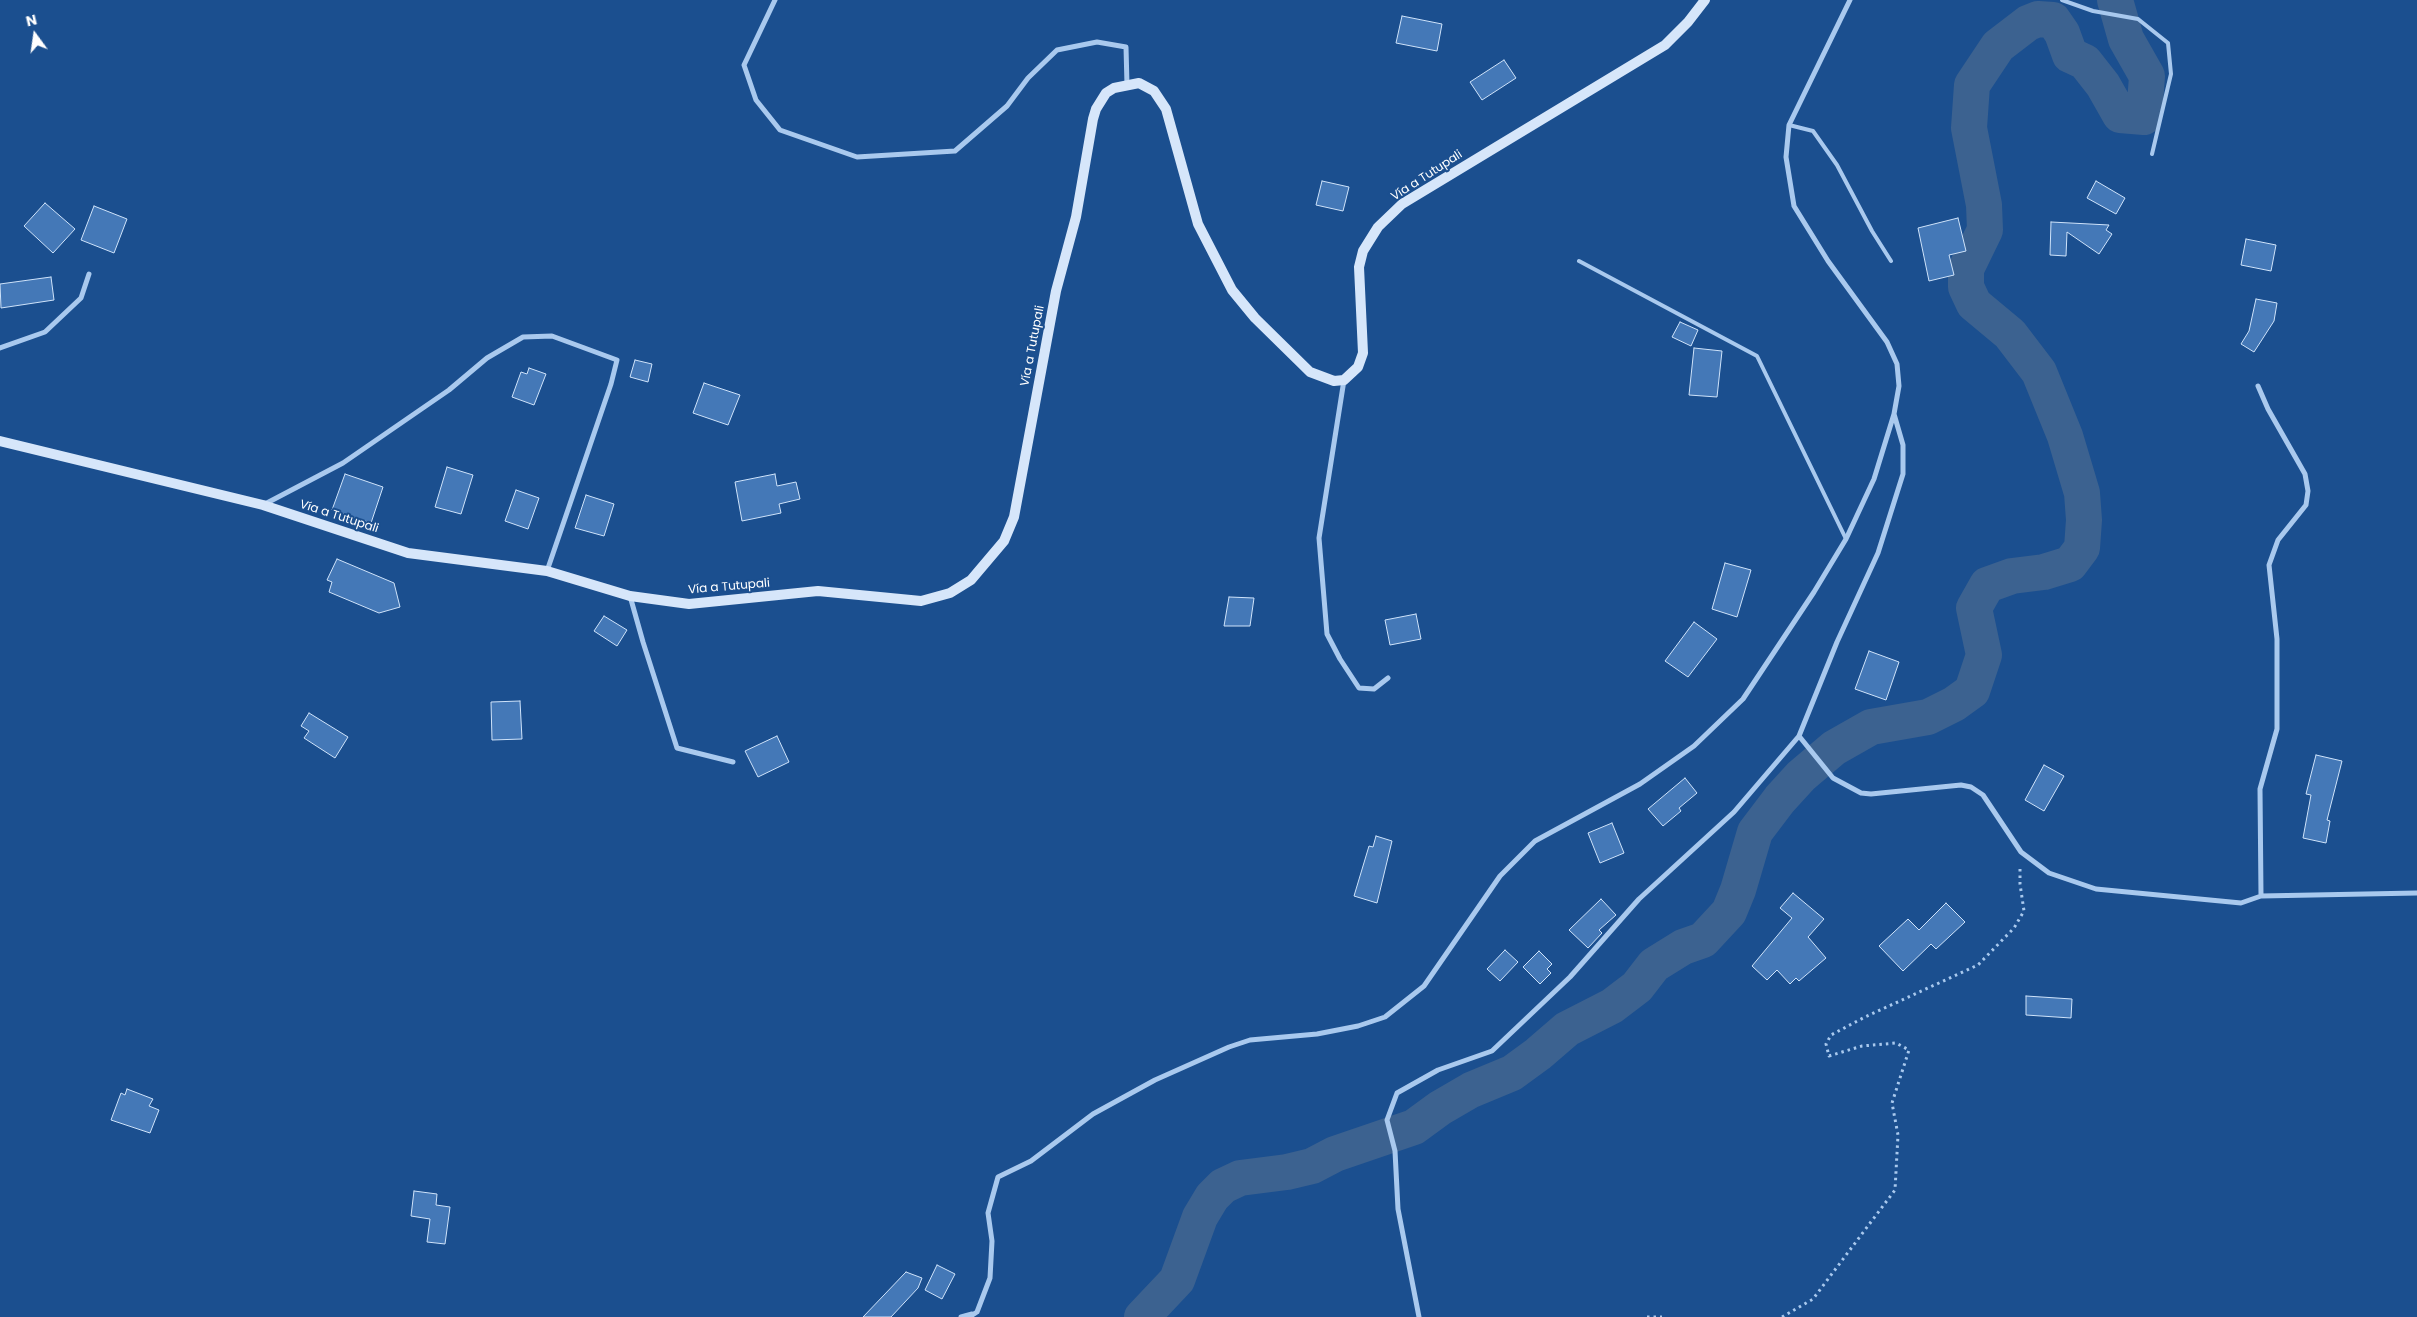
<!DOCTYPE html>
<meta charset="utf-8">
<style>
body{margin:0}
#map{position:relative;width:2417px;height:1317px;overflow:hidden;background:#1b4f8f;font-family:Poppins,sans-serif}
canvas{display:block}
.north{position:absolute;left:10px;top:10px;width:50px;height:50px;-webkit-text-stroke:4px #1b4f8f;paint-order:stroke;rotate:346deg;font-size:14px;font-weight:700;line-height:20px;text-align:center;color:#fff}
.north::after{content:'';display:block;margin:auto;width:18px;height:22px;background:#fff;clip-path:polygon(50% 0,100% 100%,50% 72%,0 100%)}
</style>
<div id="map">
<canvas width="2417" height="1317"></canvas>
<div class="north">N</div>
</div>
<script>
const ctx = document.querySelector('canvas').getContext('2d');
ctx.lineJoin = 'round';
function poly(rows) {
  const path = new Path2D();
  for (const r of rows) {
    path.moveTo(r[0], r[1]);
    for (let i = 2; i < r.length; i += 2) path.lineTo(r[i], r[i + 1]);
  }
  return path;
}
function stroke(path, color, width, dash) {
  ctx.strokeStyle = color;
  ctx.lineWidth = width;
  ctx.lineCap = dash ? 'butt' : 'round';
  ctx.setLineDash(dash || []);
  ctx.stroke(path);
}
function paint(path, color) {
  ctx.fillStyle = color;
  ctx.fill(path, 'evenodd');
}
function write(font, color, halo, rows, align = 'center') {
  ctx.font = font + ' Poppins,sans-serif';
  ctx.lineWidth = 4;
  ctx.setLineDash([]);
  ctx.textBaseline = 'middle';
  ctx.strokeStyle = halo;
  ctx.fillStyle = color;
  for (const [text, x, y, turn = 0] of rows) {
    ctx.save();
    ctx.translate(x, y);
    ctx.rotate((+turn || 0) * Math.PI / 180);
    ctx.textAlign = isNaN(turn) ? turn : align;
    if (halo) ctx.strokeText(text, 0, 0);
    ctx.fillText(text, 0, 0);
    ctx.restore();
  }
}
stroke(poly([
 [1142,1317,1177,1280,1200,1217,1212,1197,1223,1186,1240,1178,1287,1172,1312,1166,1335,1154,1414,1127,1440,1108,1471,1090,1512,1073,1538,1054,1567,1029,1612,1006,1637,987,1654,965,1683,947,1703,940,1729,912,1738,890,1755,832,1780,799,1801,776,1834,748,1871,727,1928,717,1954,704,1972,691,1984,655,1974,608,1987,585,2012,576,2044,572,2070,564,2082,548,2084,520,2082,493,2065,436,2039,372,2010,334,1974,304,1966,287,1966,269,1985,230,1984,205,1969,128,1972,85,1998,46,2028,23,2038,19,2053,20,2062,33,2070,55,2085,62,2103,85,2120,115,2144,117,2147,76,2126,39,2115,0]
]), '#3c6290', 36);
const building = poly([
 [1402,16,1442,24,1437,51,1396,43,1402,16],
 [1504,60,1516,78,1482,100,1470,82,1504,60],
 [1322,181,1349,187,1343,211,1316,205,1322,181],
 [2096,181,2125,198,2116,214,2087,198,2096,181],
 [45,203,75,229,53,253,24,226,45,203],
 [94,206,127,219,114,253,81,240,94,206],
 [1958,218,1966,251,1949,255,1954,275,1929,281,1918,228,1958,218],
 [2051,222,2109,225,2106,230,2112,234,2099,254,2067,232,2066,256,2050,255,2051,222],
 [2246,239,2276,245,2271,271,2241,265,2246,239],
 [51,277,54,300,1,308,0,284,51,277],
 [2256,299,2277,303,2274,321,2254,352,2241,344,2249,331,2256,299],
 [1680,322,1698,330,1691,346,1672,337,1680,322],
 [1694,348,1722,351,1717,397,1689,395,1694,348],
 [635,360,652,364,648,382,630,377,635,360],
 [529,368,546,374,534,405,512,397,521,372,527,374,529,368],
 [704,383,740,395,728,425,693,413,704,383],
 [447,467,473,475,461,514,435,507,447,467],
 [345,474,383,487,371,523,332,510,345,474],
 [775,474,777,486,796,482,800,499,779,504,781,513,742,521,735,482,775,474],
 [516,490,539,498,528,529,505,521,516,490],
 [586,495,614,504,604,536,575,528,586,495],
 [337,559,394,583,400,607,379,613,329,592,332,582,327,580,337,559],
 [1725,563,1751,570,1737,617,1712,609,1725,563],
 [1229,597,1254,598,1250,626,1224,626,1229,597],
 [1416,614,1421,639,1390,645,1385,620,1416,614],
 [604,616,627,630,617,646,594,631,604,616],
 [1694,622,1717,639,1688,677,1665,661,1694,622],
 [1869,651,1899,662,1886,700,1855,689,1869,651],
 [520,701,522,739,492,740,491,702,520,701],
 [309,713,348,737,335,758,304,738,309,731,301,726,309,713],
 [777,736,789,762,758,777,745,751,777,736],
 [2316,755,2342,761,2327,820,2330,821,2326,843,2303,838,2311,795,2306,794,2316,755],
 [2044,765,2064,776,2044,811,2025,800,2044,765],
 [1685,778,1697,793,1679,808,1681,811,1663,826,1648,809,1685,778],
 [1612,823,1624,853,1600,863,1588,833,1612,823],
 [1376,836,1392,841,1377,903,1354,896,1369,846,1373,847,1376,836],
 [1793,893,1824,919,1808,937,1826,958,1799,981,1796,978,1790,984,1777,970,1767,980,1752,966,1792,918,1780,908,1793,893],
 [1601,899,1616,915,1599,930,1602,933,1588,948,1569,930,1601,899],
 [1946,903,1965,922,1936,949,1931,944,1903,971,1879,946,1908,919,1919,930,1946,903],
 [1505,950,1518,962,1500,981,1487,969,1505,950],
 [1539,951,1552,964,1547,969,1551,973,1540,984,1523,967,1539,951],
 [2026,996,2072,999,2071,1018,2026,1015,2026,996],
 [127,1089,153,1099,149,1106,159,1110,150,1133,111,1120,121,1093,125,1095,127,1089],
 [414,1191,437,1194,436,1205,450,1207,445,1244,427,1242,430,1219,411,1216,414,1191],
 [937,1265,955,1274,942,1299,925,1290,937,1265],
 [906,1272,922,1278,918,1288,891,1317,863,1317,906,1272]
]);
paint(building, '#4478b7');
stroke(building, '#cfe3fa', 1);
stroke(poly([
 [1647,1317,1662,1317],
 [1782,1317,1813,1299,1895,1190,1898,1135,1892,1103,1909,1050,1896,1043,1862,1046,1829,1056,1826,1044,1831,1035,1865,1017,1978,965,2014,928,2024,911,2020,884,2020,867]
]), '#a9c9ee', 3, [2.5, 4]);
stroke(poly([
 [2062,0,2093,11,2138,19,2168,43,2171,74,2152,154],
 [1789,125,1813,131,1837,165,1872,231,1891,261],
 [1579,261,1757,356,1846,539]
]), '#a9c9ee', 4);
stroke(poly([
 [775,0,744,65,756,100,780,130,857,157,955,151,1007,106,1028,78,1057,50,1097,42,1126,47,1127,85],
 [0,348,45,332,81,298,89,274],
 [1344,380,1319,538,1327,634,1340,659,1359,688,1374,689,1388,678],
 [1894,414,1903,445,1903,474,1878,553,1837,642,1799,736,1833,778,1861,793,1871,794,1961,785,1971,787,1983,795,2021,852,2049,873,2096,889,2241,903,2261,896,2260,789,2277,729,2277,639,2269,565,2278,540,2306,505,2308,491,2305,474,2268,409,2258,386],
 [263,505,343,463,449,390,487,358,523,337,552,336,617,360,611,384,547,571],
 [630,596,643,642,677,748,733,762],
 [2261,896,2417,893],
 [961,1317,972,1314],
 [969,1317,977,1312,990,1278,992,1241,988,1213,998,1177,1031,1161,1093,1114,1155,1080,1229,1047,1250,1040,1317,1034,1358,1026,1385,1017,1424,986,1500,876,1535,841,1640,784,1694,746,1743,699,1814,592,1846,539,1874,479,1894,414,1899,386,1897,364,1887,342,1828,261,1794,206,1786,157,1789,125,1850,0],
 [1419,1317,1398,1209,1395,1151,1387,1120,1397,1093,1438,1070,1492,1051,1570,977,1639,899,1734,812,1799,736]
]), '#a9c9ee', 5);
stroke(poly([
 [0,441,263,505,408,553,547,571,630,596,689,604,818,591,921,601,950,593,971,580,1004,541,1014,517,1056,291,1076,217,1093,119,1096,109,1106,93,1114,88,1139,83,1154,91,1166,109,1198,224,1232,290,1255,318,1310,372,1334,381,1344,380,1358,367,1363,353,1359,267,1363,251,1378,227,1402,204,1665,45,1688,22,1705,0]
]), '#d6e6fa', 10);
write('12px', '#fff', '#1b4f8f', [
 ["Vía a Tutupali",1427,176,-33],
 ["Vía a Tutupali",1033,346,-79],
 ["Vía a Tutupali",339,517,18],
 ["Vía a Tutupali",729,587,-5]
]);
</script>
